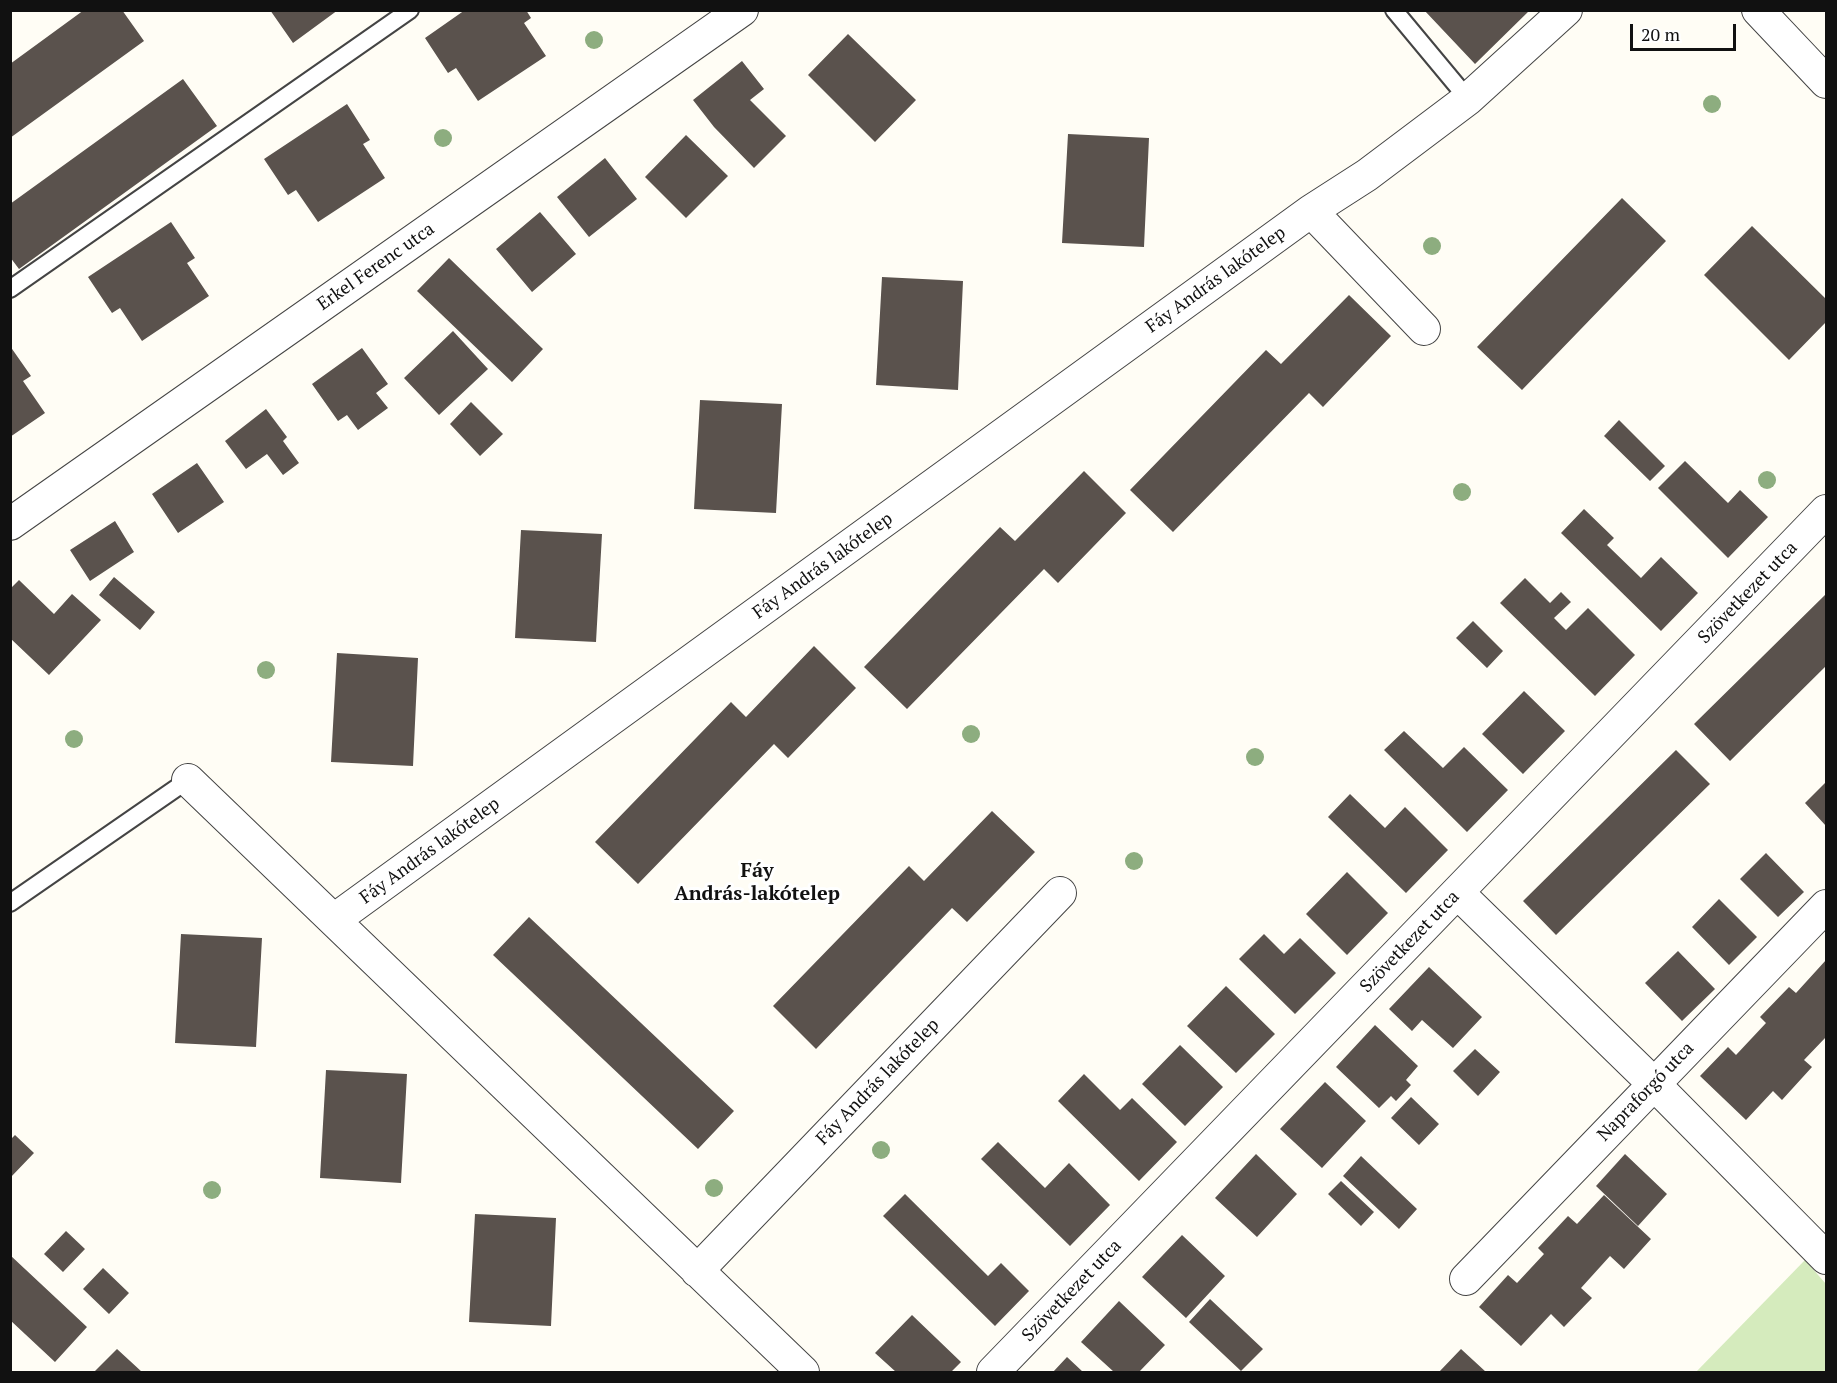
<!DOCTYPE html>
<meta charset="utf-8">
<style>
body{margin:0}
#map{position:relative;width:1837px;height:1383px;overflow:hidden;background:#fffdf5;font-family:"PT Serif",serif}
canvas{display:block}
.frame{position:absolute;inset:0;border:12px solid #111;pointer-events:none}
.scale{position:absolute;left:1630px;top:24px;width:106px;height:27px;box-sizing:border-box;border:3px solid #111;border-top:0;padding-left:8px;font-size:18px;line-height:21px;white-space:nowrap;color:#111;-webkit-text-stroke:4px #fff;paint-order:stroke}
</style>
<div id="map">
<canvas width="1837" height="1383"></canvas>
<div class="frame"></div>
<div class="scale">20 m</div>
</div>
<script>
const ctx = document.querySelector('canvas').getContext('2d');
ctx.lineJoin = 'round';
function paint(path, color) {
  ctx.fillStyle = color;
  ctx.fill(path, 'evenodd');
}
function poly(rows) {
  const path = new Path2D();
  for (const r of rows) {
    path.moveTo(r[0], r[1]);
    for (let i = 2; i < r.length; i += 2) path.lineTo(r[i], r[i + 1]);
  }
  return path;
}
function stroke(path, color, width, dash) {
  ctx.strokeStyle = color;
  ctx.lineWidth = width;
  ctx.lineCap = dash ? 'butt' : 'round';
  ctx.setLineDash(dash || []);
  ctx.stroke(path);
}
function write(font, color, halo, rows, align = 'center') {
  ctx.font = font + ' "PT Serif",serif';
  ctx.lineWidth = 6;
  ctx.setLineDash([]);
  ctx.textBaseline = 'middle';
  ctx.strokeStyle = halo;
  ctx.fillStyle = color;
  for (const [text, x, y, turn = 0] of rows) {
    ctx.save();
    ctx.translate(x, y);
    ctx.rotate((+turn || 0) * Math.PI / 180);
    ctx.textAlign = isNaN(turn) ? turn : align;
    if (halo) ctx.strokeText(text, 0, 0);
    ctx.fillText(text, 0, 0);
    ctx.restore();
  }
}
paint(poly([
 [1805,1260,1826,1284,1826,1372,1696,1372]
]), '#d5ebbd');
paint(poly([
 [84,10,122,10,144,41,10,138,10,64],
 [270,10,338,10,293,43],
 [465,10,526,10,531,18,524,23,546,56,478,101,456,68,448,73,425,38],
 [1424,10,1530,10,1475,64],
 [848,34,916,100,875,142,808,75],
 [742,61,764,89,750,100,786,136,754,168,714,127,693,100],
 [183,79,217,126,19,269,10,257,10,204],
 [347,104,370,140,363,144,385,178,318,222,296,190,288,195,264,159],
 [1068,134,1149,138,1144,247,1062,243],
 [686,135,728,176,686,218,645,177],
 [605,158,637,199,589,237,557,197],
 [1622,198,1666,241,1522,390,1477,347],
 [540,212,576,254,532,292,496,249],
 [171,222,195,258,187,263,209,296,142,341,120,308,112,313,88,277],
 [1752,226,1826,299,1826,322,1789,360,1704,275],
 [449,258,543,349,512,382,417,291],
 [882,277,963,281,958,390,876,385],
 [1349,295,1391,336,1323,407,1309,393,1173,532,1130,490,1266,350,1281,364],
 [453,331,488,369,439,415,404,378],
 [10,346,31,376,23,381,45,413,10,437],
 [362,348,388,384,376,393,388,408,358,430,347,415,338,421,312,384],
 [700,400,782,404,776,513,694,509],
 [471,402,503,434,480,456,450,424],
 [266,409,287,437,283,441,299,463,283,475,267,454,246,469,225,441],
 [1619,420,1665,466,1650,481,1604,436],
 [1685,461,1728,503,1740,490,1768,517,1728,558,1658,488],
 [197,463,224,502,178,533,152,494],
 [1084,471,1126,513,1058,583,1044,569,907,709,864,667,1000,527,1015,541],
 [1584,509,1614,538,1607,545,1641,578,1661,557,1698,593,1661,631,1561,533],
 [115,521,134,552,90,581,70,550],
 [521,530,602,534,596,642,515,638],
 [114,577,155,612,140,630,99,595],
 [1525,578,1550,603,1561,592,1571,602,1554,618,1566,630,1588,608,1635,655,1595,696,1500,603],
 [19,580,54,614,72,594,101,620,49,675,10,638,10,589],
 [1826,594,1826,666,1730,761,1694,724],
 [1473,621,1503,651,1487,668,1456,638],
 [814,646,856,688,788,758,774,744,638,884,595,842,731,702,746,717],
 [337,653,418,658,413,766,331,762],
 [1524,691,1565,731,1523,774,1482,734],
 [1404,731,1443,768,1464,747,1508,790,1467,832,1384,750],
 [1676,750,1710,784,1556,935,1523,901],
 [1826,782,1826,826,1805,803],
 [1350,794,1385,828,1405,807,1448,850,1406,893,1328,817],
 [992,811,1035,852,967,922,952,908,816,1049,773,1006,909,866,924,881],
 [1766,853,1804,892,1778,917,1740,879],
 [1347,872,1388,913,1347,955,1306,914],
 [1719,899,1757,937,1729,965,1692,927],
 [529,917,734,1111,698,1149,493,955],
 [181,934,262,938,256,1047,175,1043],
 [1264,934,1284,954,1300,938,1336,973,1295,1014,1239,959],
 [1678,951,1715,989,1682,1021,1645,983],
 [1826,960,1826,1037,1804,1060,1812,1067,1782,1100,1773,1091,1746,1120,1700,1076,1728,1047,1736,1055,1766,1023,1760,1017,1789,987,1796,993],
 [1429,967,1482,1017,1453,1048,1422,1020,1412,1031,1389,1009],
 [1226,986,1275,1034,1236,1073,1187,1026],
 [1375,1025,1418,1066,1406,1080,1411,1085,1396,1101,1391,1096,1379,1108,1336,1067],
 [1180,1045,1223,1087,1185,1126,1142,1084],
 [1475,1049,1500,1072,1478,1096,1453,1071],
 [326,1070,407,1074,401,1183,320,1178],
 [1084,1074,1120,1110,1132,1098,1177,1142,1139,1181,1058,1101],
 [1325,1082,1366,1121,1322,1168,1280,1129],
 [1411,1097,1439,1124,1419,1145,1391,1118],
 [15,1135,34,1153,10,1178,10,1140],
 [998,1142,1045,1188,1069,1163,1110,1205,1070,1246,981,1159],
 [1256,1154,1297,1194,1257,1237,1215,1198],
 [1625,1154,1667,1194,1638,1226,1596,1186],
 [1361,1156,1417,1209,1399,1229,1343,1176],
 [1341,1181,1374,1212,1361,1226,1328,1194],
 [905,1194,988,1276,1001,1263,1029,1291,995,1326,883,1216],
 [1604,1195,1651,1239,1624,1269,1610,1256,1581,1288,1592,1298,1564,1327,1551,1314,1521,1346,1479,1307,1508,1275,1517,1283,1544,1254,1538,1248,1568,1216,1577,1224],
 [475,1214,556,1218,551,1326,469,1322],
 [66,1231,85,1249,63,1272,44,1254],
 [1182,1235,1225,1276,1186,1318,1142,1277],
 [10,1255,87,1327,55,1362,10,1320],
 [103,1268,129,1293,109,1314,83,1289],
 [1210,1299,1263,1349,1241,1371,1189,1322],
 [1119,1301,1165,1345,1139,1372,1114,1372,1081,1342],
 [912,1315,961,1362,951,1372,896,1372,875,1353],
 [117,1349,142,1372,94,1372],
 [1461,1349,1486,1372,1439,1372],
 [1067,1357,1083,1372,1053,1372]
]), '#5a524d');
const service = poly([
 [1394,10,1468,99],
 [10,289,410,10],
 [10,903,188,780]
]);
const minor = poly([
 [1758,10,1826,82],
 [1311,211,1424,329],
 [10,524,742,10],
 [188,780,803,1372],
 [1458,893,1654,1084,1826,1258],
 [334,920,1311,211,1367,175,1468,99,1566,10],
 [697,1271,1060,893],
 [1466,1279,1826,906],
 [993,1372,1826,511]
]);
stroke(service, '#444', 20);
stroke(minor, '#444', 34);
stroke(service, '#fff', 16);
stroke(minor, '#fff', 32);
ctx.fillStyle = '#8dad7f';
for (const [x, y] of [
 [594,40],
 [1712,104],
 [443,138],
 [1432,246],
 [1767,480],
 [1462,492],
 [266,670],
 [971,734],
 [74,739],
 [1255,757],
 [1134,861],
 [881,1150],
 [714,1188],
 [212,1190]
]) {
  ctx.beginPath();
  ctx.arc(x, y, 9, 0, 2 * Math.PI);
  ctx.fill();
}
write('18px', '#111', '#fff', [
 ["Erkel Ferenc utca",376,267,-35],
 ["Fáy András lakótelep",1216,280,-36],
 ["Fáy András lakótelep",823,566,-36],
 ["Szövetkezet utca",1748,593,-46],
 ["Fáy András lakótelep",430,851,-36],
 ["Szövetkezet utca",1410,942,-46],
 ["Fáy András lakótelep",878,1082,-46],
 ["Napraforgó utca",1646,1092,-46],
 ["Szövetkezet utca",1072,1291,-46]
]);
write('bold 20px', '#111', '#fff', [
 ["Fáy",757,871],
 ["András-lakótelep",757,894]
]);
</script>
